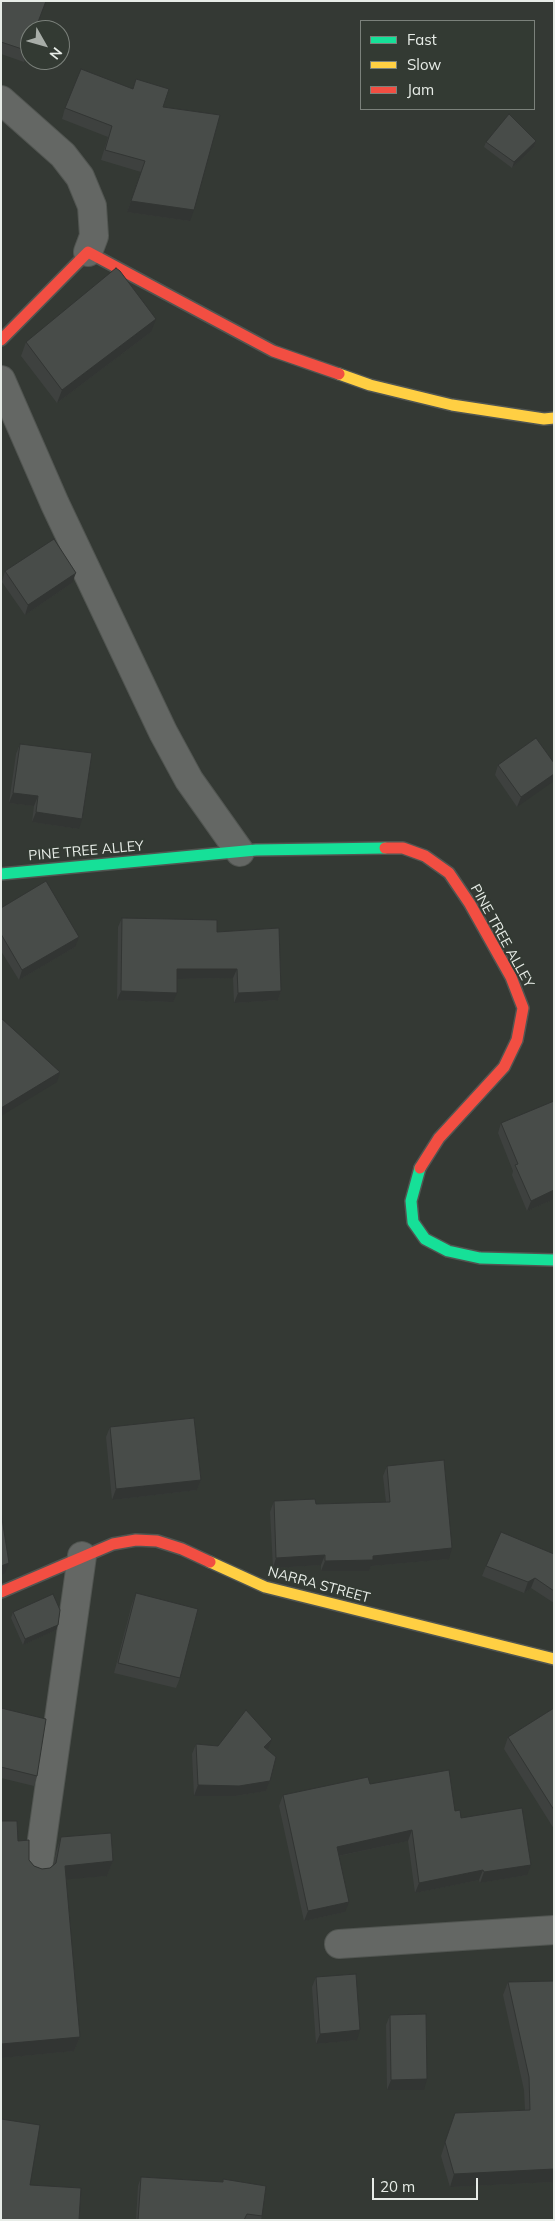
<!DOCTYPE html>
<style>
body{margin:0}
#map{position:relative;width:555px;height:2221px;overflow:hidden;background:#343934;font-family:Mulish,sans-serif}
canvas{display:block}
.frame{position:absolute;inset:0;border:2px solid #e7ece7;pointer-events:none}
.legend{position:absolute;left:360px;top:20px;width:175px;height:90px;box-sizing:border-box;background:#333a33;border:1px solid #7b817b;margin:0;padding:6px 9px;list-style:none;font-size:15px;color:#e7ece7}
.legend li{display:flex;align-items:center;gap:10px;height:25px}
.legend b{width:25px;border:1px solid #7b817b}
.north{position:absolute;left:20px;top:20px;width:50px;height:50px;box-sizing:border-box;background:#333a33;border:1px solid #7b817b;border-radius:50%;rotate:128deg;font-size:14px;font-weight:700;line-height:20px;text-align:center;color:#e7ece7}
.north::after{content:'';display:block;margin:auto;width:18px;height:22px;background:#a8ada8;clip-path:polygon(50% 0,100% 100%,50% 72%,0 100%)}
.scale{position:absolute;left:372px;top:2178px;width:106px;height:22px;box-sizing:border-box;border:2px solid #e7ece7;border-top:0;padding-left:6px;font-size:15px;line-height:18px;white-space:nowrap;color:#e7ece7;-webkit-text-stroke:4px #333a33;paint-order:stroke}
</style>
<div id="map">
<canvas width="555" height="2221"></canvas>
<div class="frame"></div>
<ul class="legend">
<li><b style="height:6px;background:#16e098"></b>Fast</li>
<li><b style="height:6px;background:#ffcf43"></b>Slow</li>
<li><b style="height:6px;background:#f24e42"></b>Jam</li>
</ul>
<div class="north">N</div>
<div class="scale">20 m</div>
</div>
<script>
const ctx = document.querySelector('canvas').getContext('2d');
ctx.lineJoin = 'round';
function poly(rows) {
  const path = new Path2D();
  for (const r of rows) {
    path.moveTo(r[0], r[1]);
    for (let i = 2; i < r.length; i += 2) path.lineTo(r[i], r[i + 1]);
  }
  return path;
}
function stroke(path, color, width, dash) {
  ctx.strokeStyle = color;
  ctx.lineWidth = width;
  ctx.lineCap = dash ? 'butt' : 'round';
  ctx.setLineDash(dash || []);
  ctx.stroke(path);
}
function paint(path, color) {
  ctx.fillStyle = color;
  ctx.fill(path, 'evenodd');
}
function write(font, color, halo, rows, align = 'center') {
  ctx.font = font + ' Mulish,sans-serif';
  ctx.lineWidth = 4;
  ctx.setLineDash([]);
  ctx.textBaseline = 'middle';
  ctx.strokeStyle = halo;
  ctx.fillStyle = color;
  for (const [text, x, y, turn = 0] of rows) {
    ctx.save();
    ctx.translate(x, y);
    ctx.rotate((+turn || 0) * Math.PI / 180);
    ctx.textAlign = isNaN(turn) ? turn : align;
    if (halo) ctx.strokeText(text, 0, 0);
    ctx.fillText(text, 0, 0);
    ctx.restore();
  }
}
const street = poly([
 [1,100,63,155,80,177,92,206,94,236,88,252],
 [1,380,55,504,163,732,189,780,240,852],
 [38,1868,82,1556],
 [339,1944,554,1930]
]);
const fast = poly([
 [1,874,256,850,385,848],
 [420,1168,411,1201,413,1222,425,1239,448,1251,480,1258,554,1260]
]);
const slow = poly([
 [339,374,370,385,452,405,544,419,554,418],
 [210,1562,265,1587,554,1659]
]);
const jam = poly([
 [1,340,88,252,273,351,339,374],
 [385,848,403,848,425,856,449,873,470,904,511,977,523,1008,517,1040,504,1067,439,1138,420,1168],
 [1,1592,113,1544,136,1540,157,1541,182,1549,210,1562]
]);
stroke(street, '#515551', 30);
stroke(fast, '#515551', 14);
stroke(slow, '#515551', 14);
stroke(jam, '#515551', 14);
stroke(street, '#646764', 28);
stroke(fast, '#16e098', 11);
stroke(slow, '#ffcf43', 11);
stroke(jam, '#f24e42', 11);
paint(poly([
 [1,1,30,45,24,62,1,54],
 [136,79,163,107,190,221,127,212,141,172,101,160,108,137,62,119,65,108,133,89],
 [536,141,534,147,512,168,484,147,486,142],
 [151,332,57,403,21,356,26,342],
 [5,571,72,583,25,615,2,582],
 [20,744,79,829,32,822,34,806,9,803,16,754],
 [554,763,517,807,495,775,498,765],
 [1,908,75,947,19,980,1,951],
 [122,918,217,932,281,991,278,1000,234,1003,233,978,177,979,173,1002,117,1000,118,927],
 [501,1123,554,1199,527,1211,512,1175,513,1171,498,1133],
 [110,1427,201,1480,197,1490,112,1500,106,1437],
 [387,1466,449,1559,371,1566,369,1571,321,1571,321,1565,273,1568,270,1512,274,1501,316,1504,386,1502,383,1476],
 [554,1554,554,1603,531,1588,524,1593,482,1576,486,1566],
 [136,1593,180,1678,176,1688,114,1673,132,1604],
 [13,1612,56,1630,23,1645,11,1618],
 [1,1708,37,1776,34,1786,1,1778],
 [554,1708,554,1829,504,1749,508,1737],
 [272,1739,267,1749,270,1781,266,1791,235,1796,194,1796,192,1754,196,1744,218,1746],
 [283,1795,455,1811,461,1818,527,1875,480,1883,479,1880,415,1893,408,1841,339,1856,345,1912,304,1921,279,1806],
 [1,1821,18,1841,29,1860,34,1866,42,1869,50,1868,53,1865,56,1852,61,1837,113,1861,107,1876,66,1879,80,2037,74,2051,1,2058],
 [316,1977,357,2040,316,2044,312,1987],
 [554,1981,554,2182,450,2187,441,2156,455,2113,525,2110,524,2090,503,1995,508,1982],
 [390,2015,424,2090,387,2090,386,2025],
 [141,2177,222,2182,223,2179,262,2216,261,2220,136,2220,138,2186]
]), '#3e413f');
paint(poly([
 [536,141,534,147,512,168,514,162],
 [131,201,194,210,190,221,127,212],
 [156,319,151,332,57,403,62,390],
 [76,573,72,583,25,615,28,605],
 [554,774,554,781,517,807,521,797],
 [13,793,38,796,34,806,9,803],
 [36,812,82,819,79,829,32,822],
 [79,937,75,947,19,980,22,970],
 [177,969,237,969,233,978,174,979],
 [121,991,177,993,173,1002,117,1000],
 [281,991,278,1000,234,1003,238,993],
 [60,1072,57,1082,1,1116,1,1108],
 [554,1190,554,1199,527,1211,531,1201],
 [201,1480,197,1490,112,1500,116,1489],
 [452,1548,449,1559,371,1566,369,1571,321,1571,325,1561],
 [325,1555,321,1565,273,1568,276,1558],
 [9,1563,5,1573,1,1575,1,1566],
 [535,1578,531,1588,524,1593,528,1582],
 [58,1625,56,1630,23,1645,25,1639],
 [272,1739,268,1749,261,1757,264,1747],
 [270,1781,266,1791,235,1796,194,1796,198,1785],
 [412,1830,408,1841,333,1857,337,1847],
 [113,1861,107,1876,59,1880,65,1866],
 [531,1865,527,1875,480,1883,484,1872],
 [483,1870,479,1880,415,1893,419,1883],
 [349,1902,345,1912,304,1921,308,1911],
 [360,2030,357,2040,316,2044,320,2034],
 [80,2037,74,2051,1,2058,1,2044],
 [427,2079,424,2090,387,2090,391,2080],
 [554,2169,554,2182,450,2187,454,2174]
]), '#323533');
const building = poly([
 [1,1,46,1,35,30,30,30,30,45,28,51,1,42,1,1],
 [81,69,133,89,136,79,169,89,163,107,220,115,194,210,131,201,145,161,105,150,112,126,65,108,81,69],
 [509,114,536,141,514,162,486,142,509,114],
 [116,268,120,271,156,319,62,390,26,342,116,268],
 [54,539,76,573,28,605,5,571,54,539],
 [536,738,554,763,554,774,521,797,498,765,536,738],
 [20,744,92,753,82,819,36,812,38,796,13,793,20,744],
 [46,881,79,937,22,970,1,934,1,908,46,881],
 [122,918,217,920,217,932,279,928,281,991,238,993,237,969,177,969,177,993,121,991,122,918],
 [1,1018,60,1072,1,1108,1,1018],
 [554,1101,554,1190,531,1201,515,1165,518,1164,501,1123,554,1101],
 [194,1418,201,1480,116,1489,110,1427,194,1418],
 [444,1460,452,1548,373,1556,373,1560,325,1561,325,1555,276,1558,274,1501,315,1499,316,1504,390,1502,387,1466,444,1460],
 [1,1512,9,1563,1,1566,1,1512],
 [501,1532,554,1554,554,1591,535,1578,528,1582,486,1566,501,1532],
 [136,1593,198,1609,180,1678,118,1663,136,1593],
 [53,1594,60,1610,58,1625,25,1639,13,1612,53,1594],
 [1,1708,46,1719,37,1776,1,1767,1,1708],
 [554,1708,554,1810,508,1737,554,1708],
 [246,1710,272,1739,264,1747,276,1757,270,1781,239,1786,198,1785,196,1744,218,1746,246,1710],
 [449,1770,455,1811,460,1810,461,1818,522,1808,531,1865,484,1872,483,1870,419,1883,412,1830,337,1847,349,1902,308,1911,283,1795,368,1777,370,1784,449,1770],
 [1,1821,17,1821,18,1841,29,1840,29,1860,34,1866,42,1869,50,1868,56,1863,61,1837,111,1833,113,1861,65,1866,80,2037,1,2044,1,1821],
 [356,1974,360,2030,320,2034,316,1977,356,1974],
 [554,1981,554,2169,454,2174,445,2142,455,2113,530,2110,529,2077,508,1982,554,1981],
 [426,2014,427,2079,391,2080,390,2015,426,2014],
 [1,2119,40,2125,30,2185,81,2188,79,2220,1,2220,1,2119],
 [141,2177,223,2182,223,2179,266,2186,262,2216,247,2214,244,2220,138,2220,141,2177]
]);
paint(building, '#484c49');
stroke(building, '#323533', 1);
write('14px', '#e7ece7', '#333a33', [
 ["PINE TREE ALLEY",86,851,-5],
 ["PINE TREE ALLEY",502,936,61],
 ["NARRA STREET",319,1585,15]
]);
</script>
